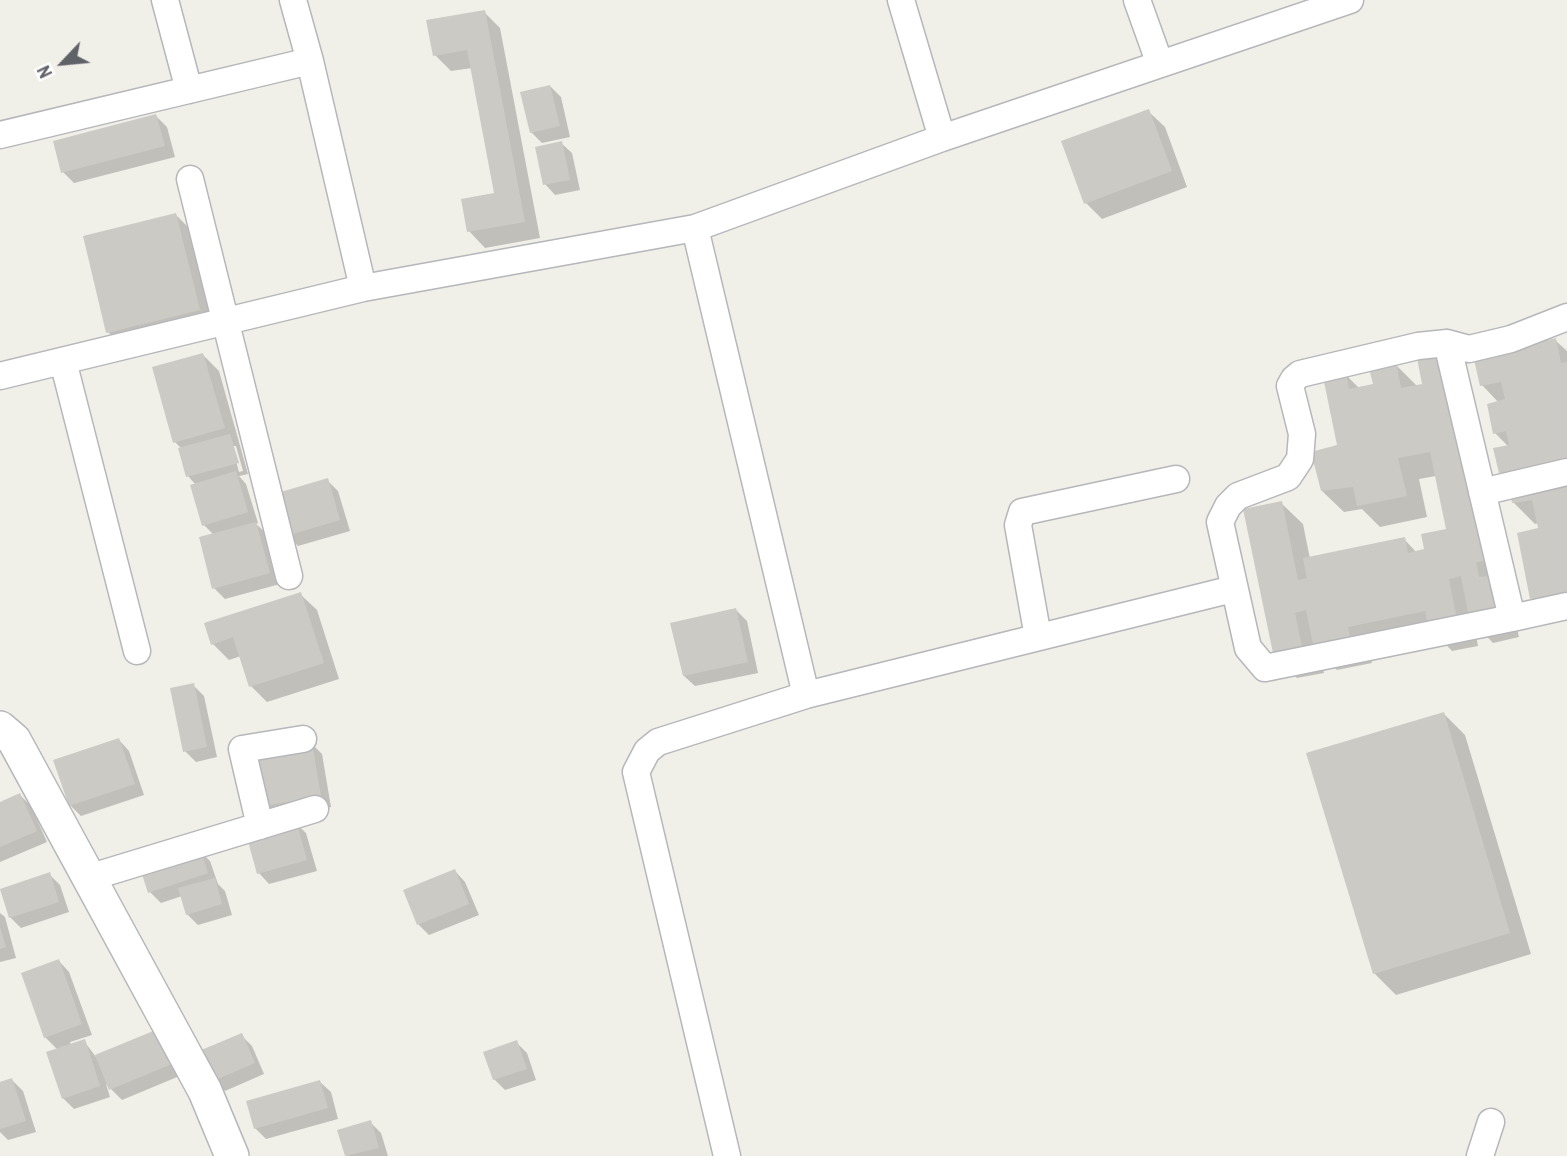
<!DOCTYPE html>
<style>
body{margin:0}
#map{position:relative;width:1567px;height:1156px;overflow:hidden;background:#f0efe8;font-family:"Archivo Narrow",sans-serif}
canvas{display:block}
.north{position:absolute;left:28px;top:28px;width:70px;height:70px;-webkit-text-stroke:5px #fff;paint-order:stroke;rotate:244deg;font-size:19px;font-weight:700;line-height:28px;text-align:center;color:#5f6267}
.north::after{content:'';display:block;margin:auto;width:24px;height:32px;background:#5f6267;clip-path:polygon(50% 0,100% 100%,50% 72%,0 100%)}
</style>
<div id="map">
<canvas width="1567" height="1156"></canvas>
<div class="north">N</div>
</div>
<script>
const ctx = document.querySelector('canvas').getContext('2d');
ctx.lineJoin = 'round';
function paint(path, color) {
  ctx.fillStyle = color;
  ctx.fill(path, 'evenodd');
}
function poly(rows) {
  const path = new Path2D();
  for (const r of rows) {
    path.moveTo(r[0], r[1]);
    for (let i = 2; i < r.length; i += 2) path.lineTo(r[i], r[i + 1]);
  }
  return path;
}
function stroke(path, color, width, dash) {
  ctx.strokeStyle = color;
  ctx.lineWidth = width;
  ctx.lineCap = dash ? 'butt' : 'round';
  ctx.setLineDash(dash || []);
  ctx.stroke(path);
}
paint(poly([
 [484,12,500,28,540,238,485,248,469,231,496,194,472,68,451,71,435,55],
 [550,86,561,97,570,137,542,143,531,132],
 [1148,111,1165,127,1187,187,1102,219,1086,203],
 [156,116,167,127,175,157,74,183,63,172],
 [561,143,572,153,580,190,555,195,545,184],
 [176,215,192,231,215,326,124,348,108,332],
 [1555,340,1567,351,1567,457,1529,465,1529,468,1567,461,1567,617,1553,619,1532,598,1540,530,1538,523,1535,524,1513,502,1518,490,1500,472,1509,447,1495,433,1499,403,1482,385],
 [203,355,219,371,248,474,239,476,246,484,258,523,256,524,267,534,280,584,225,599,214,588,214,535,204,525,196,485,188,476,182,449,175,442],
 [232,446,236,446,243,471,239,472],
 [1435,358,1457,379,1519,637,1493,643,1474,623,1478,646,1452,651,1436,634,1368,648,1372,663,1337,670,1319,652,1324,673,1297,678,1276,657,1281,503,1303,524,1310,559,1404,539,1417,553,1426,550,1448,530,1436,476,1419,479,1427,517,1380,527,1362,509,1344,512,1322,491,1339,446,1345,374,1360,389,1375,385,1395,364,1418,387,1425,385],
 [327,480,338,491,350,531,298,546,288,535],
 [300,594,317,610,339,679,267,702,251,686,241,656,229,660,213,644],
 [736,610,747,621,758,673,695,686,684,676],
 [193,685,204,696,217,757,196,762,185,751],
 [1444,714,1465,735,1531,954,1396,995,1374,973],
 [119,740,129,751,144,795,81,816,70,805],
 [311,743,322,754,331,807,275,816,264,806],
 [20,795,31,806,47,842,0,862,0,804],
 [295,822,306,833,317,871,269,884,259,873],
 [199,850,210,861,218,884,225,891,232,915,198,925,187,914,182,896,161,903,150,892],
 [455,871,465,882,479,915,429,935,418,924],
 [49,874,60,885,69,912,21,928,10,917],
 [0,913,5,917,16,958,0,962],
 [59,961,69,972,92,1035,70,1042,71,1046,84,1041,96,1057,158,1031,182,1075,122,1100,106,1084,110,1097,74,1109,63,1098,58,1050,45,1037],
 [241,1035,252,1046,264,1074,225,1091,214,1080],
 [516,1042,527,1053,536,1080,505,1090,494,1079],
 [12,1080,23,1091,36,1132,8,1140,0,1132,0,1084],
 [320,1082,331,1092,338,1119,266,1139,255,1128],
 [370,1122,381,1133,388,1156,347,1156,340,1131]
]), '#0003');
paint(poly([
 [485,10,525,222,467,232,461,199,494,193,467,50,433,56,426,20],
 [550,85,560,126,530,133,520,92],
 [1149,109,1172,171,1084,204,1061,141],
 [156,114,165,146,61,173,53,141],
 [562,141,570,180,543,185,535,147],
 [176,213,200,310,106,333,83,236],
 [1556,338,1561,363,1567,362,1567,459,1499,473,1493,448,1509,445,1506,431,1493,434,1487,404,1505,399,1501,382,1480,386,1473,355],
 [203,353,225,428,173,443,152,367],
 [1436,356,1487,561,1476,562,1479,577,1489,576,1498,616,1470,622,1461,576,1449,579,1458,625,1429,630,1425,611,1348,627,1351,642,1314,649,1306,610,1295,613,1303,652,1274,658,1243,509,1282,501,1298,580,1307,578,1303,558,1405,537,1408,553,1424,549,1421,534,1446,529,1430,452,1398,458,1407,496,1357,506,1353,487,1321,491,1311,452,1337,445,1323,377,1346,372,1349,389,1373,384,1369,368,1396,362,1401,388,1422,384,1417,358],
 [230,434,239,463,186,477,178,448],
 [236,471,248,512,202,526,190,485],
 [1567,477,1567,592,1530,599,1517,533,1538,528,1532,500,1512,503,1510,490],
 [328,478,340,520,286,536,274,494],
 [256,522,270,573,212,589,199,537],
 [301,592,324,663,249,687,233,637,211,645,204,623],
 [736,608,748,662,683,676,670,623],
 [194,683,207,747,183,752,170,688],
 [1444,712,1510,933,1373,974,1306,753],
 [119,738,135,784,69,806,53,760],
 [312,742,321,797,262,806,253,751],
 [20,793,37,831,0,847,0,802],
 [296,820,307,860,257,874,246,834],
 [200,848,208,873,148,893,140,868],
 [455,869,469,904,417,925,403,890],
 [50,872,59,902,9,918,0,889],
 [215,878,222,904,186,915,178,888],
 [0,927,6,947,0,949],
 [59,959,82,1024,44,1038,21,973],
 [158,1029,172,1064,109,1090,95,1055],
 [242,1033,255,1063,213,1081,199,1051],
 [85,1039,100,1086,62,1099,46,1052],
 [517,1040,527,1069,493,1080,483,1052],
 [12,1078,26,1121,0,1129,0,1082],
 [320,1080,328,1108,254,1129,246,1101],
 [371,1120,379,1148,345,1156,337,1130]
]), '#cccac4');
const minor = poly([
 [165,0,189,90],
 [293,0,310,61,363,288],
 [901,0,942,138],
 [1137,0,1160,64],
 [0,135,310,61],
 [190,179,289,576],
 [1447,343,1512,618,1265,668,1248,648,1220,522,1228,506,1238,496,1288,477,1300,459,1302,434,1290,386,1294,379,1300,374,1418,346,1447,343,1469,349,1511,339,1567,317],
 [63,361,137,651],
 [0,376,363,288,695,228],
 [1482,492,1567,472],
 [1512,618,1567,606],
 [1038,637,1018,525,1022,512,1176,479],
 [806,695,695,228,942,138,1350,0],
 [260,826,242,749,303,739],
 [88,878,315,809],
 [727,1156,636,772,647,751,658,742,806,695,1233,589],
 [1480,1156,1491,1122]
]);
const tertiary = poly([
 [0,728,14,740,205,1091,232,1156]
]);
stroke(minor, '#b5b7bb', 29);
stroke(tertiary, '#b5b7bb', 36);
stroke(minor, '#fff', 26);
stroke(tertiary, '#fff', 33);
</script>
